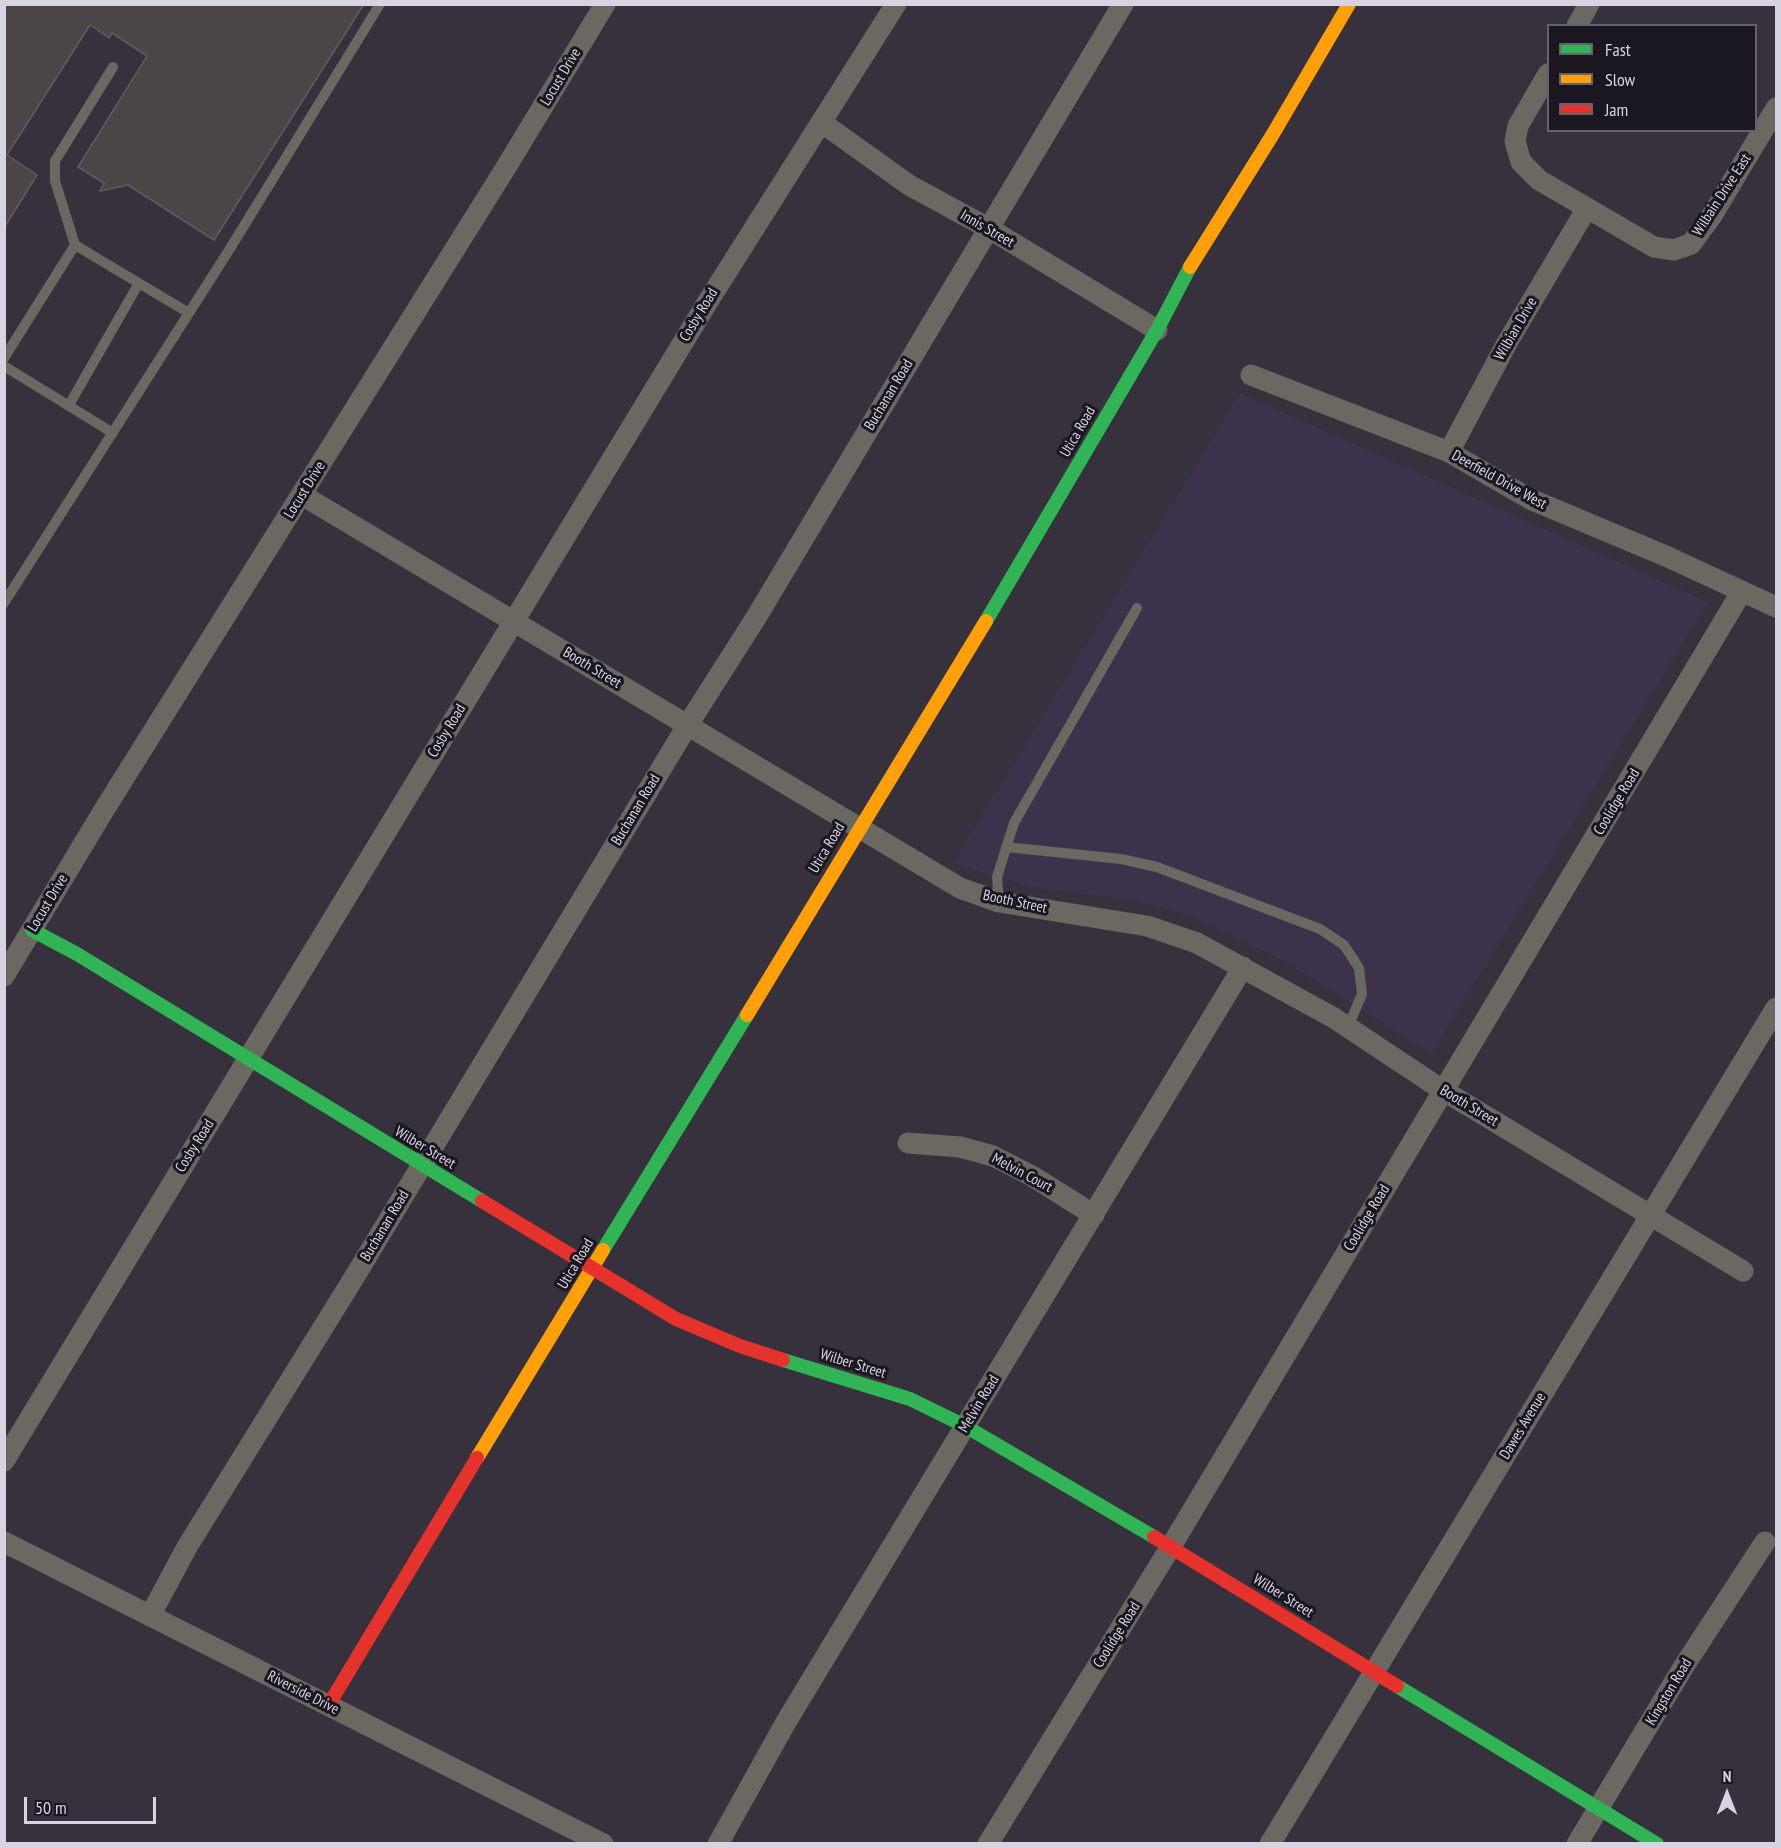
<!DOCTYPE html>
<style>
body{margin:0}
#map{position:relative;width:1781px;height:1848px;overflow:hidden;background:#36313d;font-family:"PT Sans Narrow",sans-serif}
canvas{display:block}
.frame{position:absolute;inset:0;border:6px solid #d8d3e1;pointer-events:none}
.legend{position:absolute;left:1547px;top:24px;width:210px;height:108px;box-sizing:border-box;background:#1a1720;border:2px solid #66626d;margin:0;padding:8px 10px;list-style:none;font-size:18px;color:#d8d3e1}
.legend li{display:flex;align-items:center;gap:12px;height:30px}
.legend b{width:30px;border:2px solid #66626d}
.north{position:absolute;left:1697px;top:1764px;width:60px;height:60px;-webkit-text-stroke:4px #1a1720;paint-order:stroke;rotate:0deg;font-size:16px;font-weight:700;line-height:24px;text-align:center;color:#d8d3e1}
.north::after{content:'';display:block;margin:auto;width:21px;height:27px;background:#d8d3e1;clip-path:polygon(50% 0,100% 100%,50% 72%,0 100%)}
.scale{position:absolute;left:24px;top:1797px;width:132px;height:27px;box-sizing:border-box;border:3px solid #d8d3e1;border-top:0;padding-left:8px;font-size:18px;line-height:21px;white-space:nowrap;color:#d8d3e1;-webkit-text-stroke:4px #1a1720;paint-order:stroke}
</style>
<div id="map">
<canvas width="1781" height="1848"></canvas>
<div class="frame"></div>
<ul class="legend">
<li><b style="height:8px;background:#30b455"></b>Fast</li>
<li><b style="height:8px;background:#ff9f0a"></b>Slow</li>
<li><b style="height:8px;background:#e5322d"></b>Jam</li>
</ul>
<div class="north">N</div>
<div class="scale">50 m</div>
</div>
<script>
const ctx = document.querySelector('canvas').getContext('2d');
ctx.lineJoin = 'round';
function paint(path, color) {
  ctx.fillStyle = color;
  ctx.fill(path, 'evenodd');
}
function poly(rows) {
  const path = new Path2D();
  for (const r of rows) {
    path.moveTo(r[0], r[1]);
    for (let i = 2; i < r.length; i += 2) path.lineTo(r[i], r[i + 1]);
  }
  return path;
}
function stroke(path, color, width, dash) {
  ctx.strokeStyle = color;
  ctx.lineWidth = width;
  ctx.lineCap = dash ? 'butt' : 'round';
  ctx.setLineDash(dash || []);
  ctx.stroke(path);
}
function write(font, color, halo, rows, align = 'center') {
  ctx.font = font + ' "PT Sans Narrow",sans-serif';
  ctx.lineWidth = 6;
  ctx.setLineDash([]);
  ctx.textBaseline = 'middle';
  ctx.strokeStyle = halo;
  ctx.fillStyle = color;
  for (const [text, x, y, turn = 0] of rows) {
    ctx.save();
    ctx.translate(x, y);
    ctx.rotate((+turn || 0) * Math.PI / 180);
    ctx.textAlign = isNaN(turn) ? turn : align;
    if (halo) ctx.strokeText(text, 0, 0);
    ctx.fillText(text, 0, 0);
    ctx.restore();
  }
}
paint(poly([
 [1240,393,1708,602,1431,1054,1286,962,1189,915,1136,901,1031,887,953,863]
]), '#3c324c');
const building = poly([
 [4,4,364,4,214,240,128,185,100,191,104,183,78,167,147,56,112,33,109,38,90,25,7,155,37,175,4,228,4,4]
]);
paint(building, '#4c4548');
stroke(building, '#625b5d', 1.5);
stroke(poly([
 [75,245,55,181,55,161,113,67],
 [4,358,75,245,189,313],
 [4,366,113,433],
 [69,405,139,283],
 [4,603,231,247,380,4],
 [1006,847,1121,859,1157,867,1320,929,1344,945,1359,968,1362,994,1348,1027],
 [999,902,997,877,1014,823,1137,608]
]), '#6a6861', 10);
stroke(poly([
 [1577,26,1589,4],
 [1548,74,1518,126,1515,141,1521,162,1539,180,1654,247,1674,250,1691,244,1713,214,1776,108],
 [821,122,909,185,988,228,1157,330],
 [1251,375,1449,452,1530,499,1668,557,1776,607],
 [1449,452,1507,343,1587,208],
 [302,495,960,888,999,902,1147,926,1197,943,1334,1018,1444,1091,1743,1271],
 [4,976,104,810,505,169,605,4],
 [908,1143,960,1147,993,1156,1032,1176,1094,1215],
 [4,1461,707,303,896,4],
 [4,1542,603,1844],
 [150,1616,187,1547,355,1276,687,726,757,616,1123,4],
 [718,1844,786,1722,1243,967],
 [988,1844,1170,1548,1742,591],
 [1270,1844,1776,1008],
 [1577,1844,1684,1666,1765,1542]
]), '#6a6861', 21);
stroke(poly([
 [986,621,1157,330,1190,267],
 [32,930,77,954,482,1201],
 [603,1250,747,1015],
 [783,1360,910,1399,965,1426,1154,1537],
 [1397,1686,1657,1844]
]), '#30b455', 14);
stroke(poly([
 [1190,267,1273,134,1349,4],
 [747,1015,986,621],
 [477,1458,603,1250]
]), '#ff9f0a', 14);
stroke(poly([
 [482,1201,676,1319,740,1346,783,1360],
 [1154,1537,1397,1686],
 [328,1706,477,1458]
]), '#e5322d', 14);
write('15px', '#d8d3e1', '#1a1720', [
 ["Locust Drive",561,77,-59],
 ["Wilbain Drive East",1722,195,-57],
 ["Innis Street",987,229,30],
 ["Cosby Road",699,315,-59],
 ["Wilbian Drive",1516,329,-60],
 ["Buchanan Road",889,395,-59],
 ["Utica Road",1078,432,-60],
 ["Deerfield Drive West",1499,480,29],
 ["Locust Drive",305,490,-58],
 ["Booth Street",592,668,31],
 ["Cosby Road",447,731,-59],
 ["Coolidge Road",1617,802,-59],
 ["Buchanan Road",636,810,-59],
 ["Utica Road",827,848,-59],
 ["Booth Street",1015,902,12],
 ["Locust Drive",48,903,-59],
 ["Booth Street",1469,1106,31],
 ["Cosby Road",195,1146,-58],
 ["Wilber Street",425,1148,31],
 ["Melvin Court",1022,1173,28],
 ["Coolidge Road",1367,1218,-59],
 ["Buchanan Road",385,1226,-59],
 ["Utica Road",576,1264,-59],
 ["Wilber Street",853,1364,17],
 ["Melvin Road",979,1404,-59],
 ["Dawes Avenue",1523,1426,-59],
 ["Wilber Street",1283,1596,32],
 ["Coolidge Road",1117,1635,-58],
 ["Kingston Road",1669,1692,-59],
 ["Riverside Drive",303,1693,27]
]);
</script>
